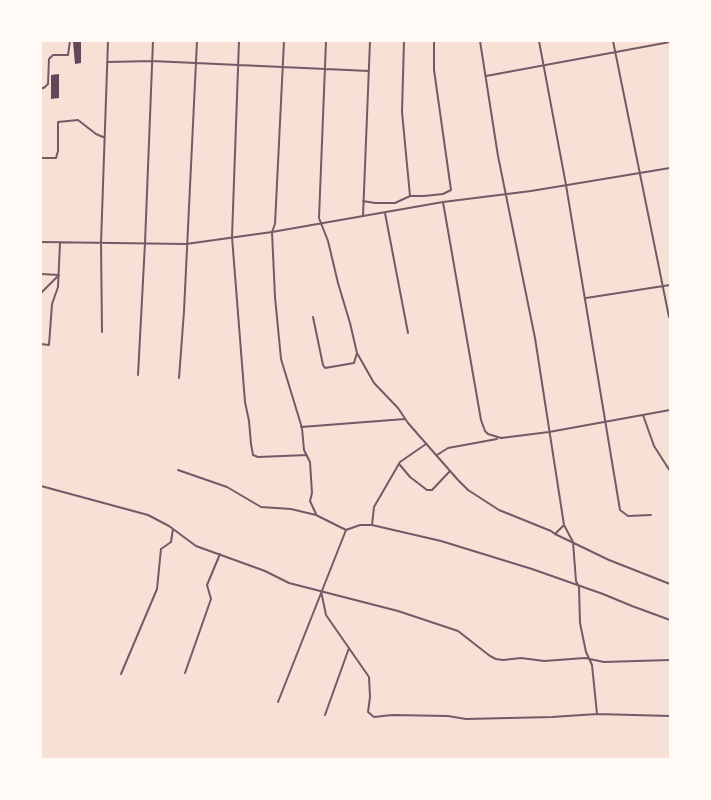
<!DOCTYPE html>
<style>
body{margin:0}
#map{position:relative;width:711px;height:800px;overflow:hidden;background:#f7e1d7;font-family:"Sofia Sans Condensed",sans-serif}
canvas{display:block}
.frame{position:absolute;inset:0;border:42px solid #fffaf5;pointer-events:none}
</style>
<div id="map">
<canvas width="711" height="800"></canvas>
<div class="frame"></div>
</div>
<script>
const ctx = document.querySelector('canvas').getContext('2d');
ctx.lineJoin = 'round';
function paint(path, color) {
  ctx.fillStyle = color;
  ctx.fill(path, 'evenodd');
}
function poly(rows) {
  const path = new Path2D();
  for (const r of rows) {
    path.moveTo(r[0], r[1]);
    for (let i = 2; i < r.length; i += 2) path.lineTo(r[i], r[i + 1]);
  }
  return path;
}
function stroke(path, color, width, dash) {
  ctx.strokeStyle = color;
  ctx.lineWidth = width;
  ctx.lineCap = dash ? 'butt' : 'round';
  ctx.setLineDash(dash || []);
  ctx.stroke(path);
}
paint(poly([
 [73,41,81,41,81,63,75,64],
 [59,74,59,98,51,99,51,75]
]), '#644757');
stroke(poly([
 [239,41,232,237,245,402,249,421,251,444,253,455,258,457,307,455],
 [284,41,275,224,272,232,275,297,281,359,302,428,304,450,310,462,312,493,310,501,316,514],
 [480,41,498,156,535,338,564,525,555,534],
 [539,41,566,185,620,510,628,516,651,515],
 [613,41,669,317],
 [107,62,152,61,369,71],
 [486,76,670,42],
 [41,89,45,87,48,84,49,59,53,55,68,55,70,41],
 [41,158,56,158,58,151,58,122,78,120,96,134,103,137],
 [410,196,424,196,443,194,451,190,434,70,434,41],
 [363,201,375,203,395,203,410,196,402,112,404,41],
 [443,202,481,420,485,431,488,434,501,438,549,432,670,410],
 [385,213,408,333],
 [363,216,370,41],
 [41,242,186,244,272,232,443,202,531,191,670,168],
 [41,274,59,275],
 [41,293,59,275],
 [586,298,670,285],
 [313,317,323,365,325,368,354,363,357,353,350,323,338,283,328,241,319,218,326,41],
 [102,332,101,243,108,41],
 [41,344,49,345,52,304,58,287,60,243],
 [357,353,374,383,398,408,408,423,458,480,468,490,499,510,551,531,555,534,609,560,670,584],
 [138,375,145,243,153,41],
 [179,378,184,311,197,41],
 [643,415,654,446,670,471],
 [301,427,405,419],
 [437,455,448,448,497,439],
 [400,465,410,477,427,490,432,490,450,471],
 [178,470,227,487,261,507,291,509,316,515,346,530,360,525,372,525,441,541,532,569,603,594,632,606,670,620],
 [41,486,148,515,169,526,196,546,265,571,289,583,398,611,458,631,490,656,496,659,503,660,521,658,544,661,585,658,604,662,670,660],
 [372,525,374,507,400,462,426,444],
 [564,525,573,542,576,581,579,587,580,623,586,652,592,665,597,714],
 [321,591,326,615,369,677,370,697,368,712,374,717,392,715,448,716,466,719,552,717,597,714,670,716],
 [185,673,211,599,207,585,220,554],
 [121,674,157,589,161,549,171,542,173,529],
 [278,702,346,530],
 [325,715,349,648]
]), '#755966', 2);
</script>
